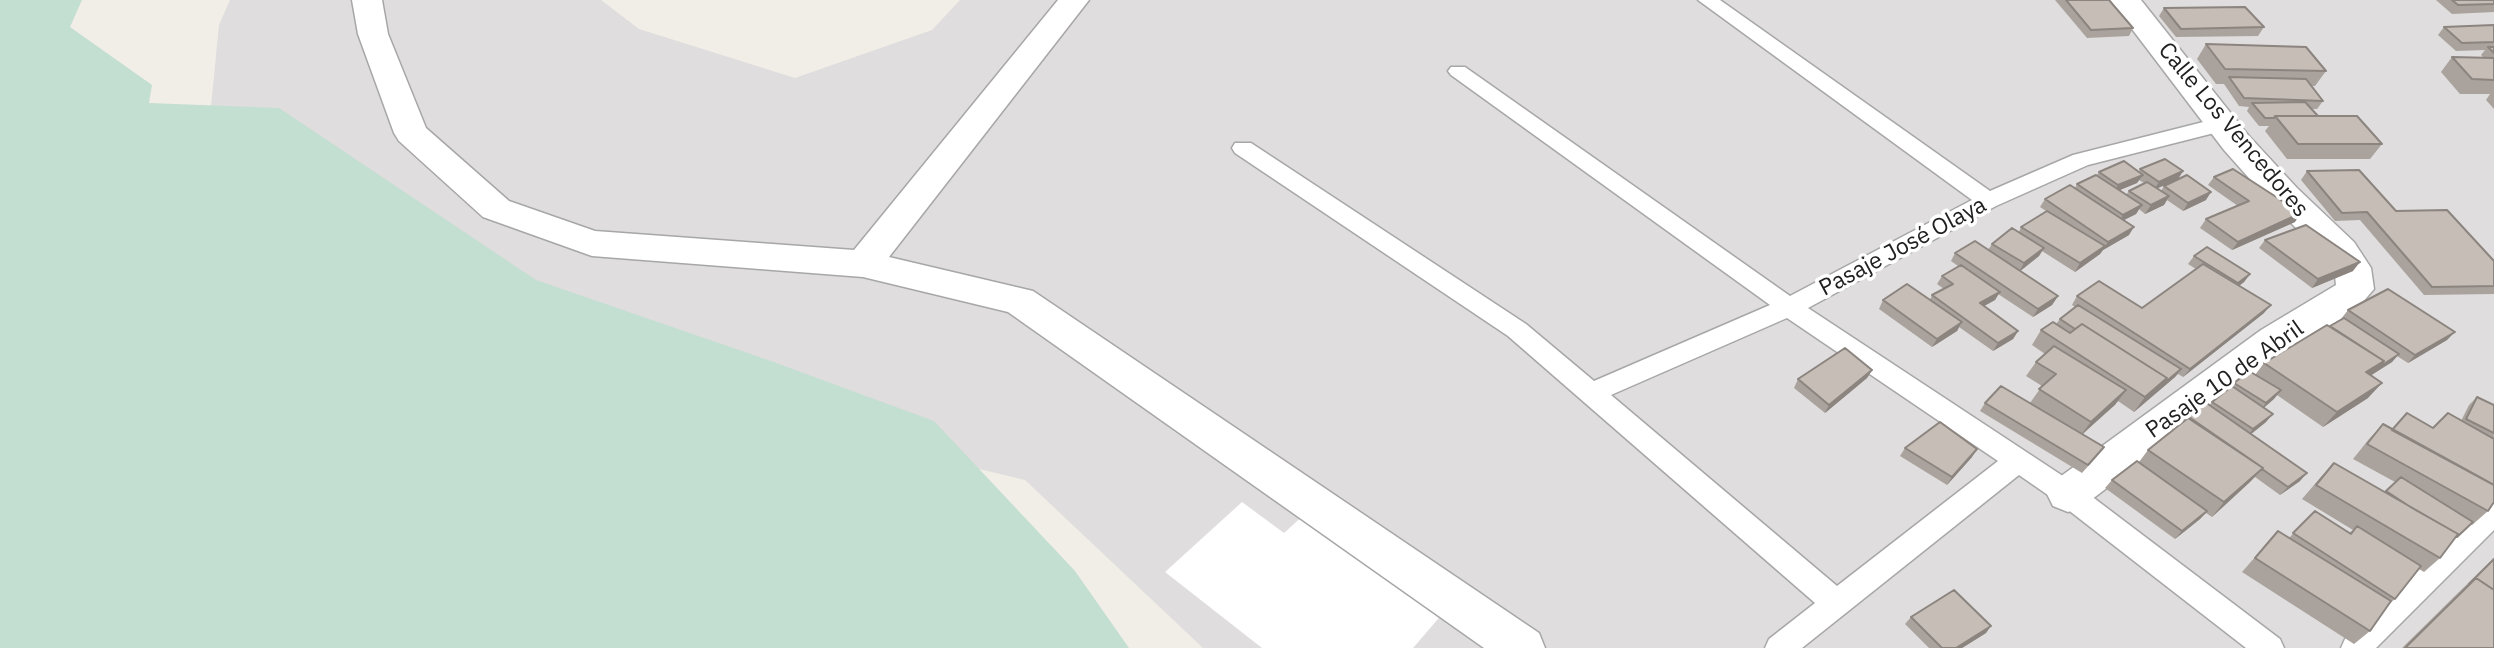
<!DOCTYPE html>
<meta charset="utf-8">
<style>
body{margin:0}
canvas{display:block;background:#f1ede7}
</style>
<canvas width="2494" height="648"></canvas>
<script>
const ctx = document.querySelector('canvas').getContext('2d');
ctx.lineJoin = 'round';
function fill(path, color) { ctx.fillStyle = color; ctx.fill(path, 'evenodd'); }
function trace(path, color, width, dash) { ctx.strokeStyle = color; ctx.lineWidth = width; ctx.lineCap = dash ? 'butt' : 'round'; ctx.setLineDash(dash || []); ctx.stroke(path); }
function label(font, color, halo, rows, align = 'center') {
  ctx.font = font + ' "IBM Plex Sans",sans-serif'; ctx.lineWidth = 7; ctx.setLineDash([]); ctx.textBaseline = 'middle'; ctx.strokeStyle = halo; ctx.fillStyle = color; for (const [text, x, y, turn = 0] of rows) {
    ctx.save(); ctx.translate(x, y); ctx.rotate((+turn || 0) * Math.PI / 180); ctx.textAlign = isNaN(turn) ? turn : align; if (halo) ctx.strokeText(text, 0, 0); ctx.fillText(text, 0, 0); ctx.restore();
  }
}
fill(new Path2D(`
 M230 0H601L639 29 795 78 932 30 960 0H2494V648H1203L1025 480 867 442 206 158 219 25Z`), '#dfdddd');
fill(new Path2D(`
 M0 0H82L70 27 152 85 149 103 279 108 536 280 768 360 934 421 1075 571 1129 648H0Z`), '#c3dfd1');
fill(new Path2D(`
 M1242 502 1284 533 1307 512 1444 612 1413 648H1262L1165 572Z`), '#fff');
const service = new Path2D(`
 M1698 0H1720L1990 191 2073 155 2223 117 2230 119 2234 124 2230 129 2088 165 1996 206 1808 308 2078 486 2280 639 2284 648H2246L2058 502 2019 475 1802 648H1765L1769 639 1815 603 1508 336 1235 153 1232 148 1235 143H1251L1526 324 1594 381 1770 305 1451 75 1448 71 1451 67H1465L1790 296 1972 200ZM1787 318 1998 461 1837 586 1611 395Z
 M2494 501V530L2376 648H2341L2345 639 2484 504Z`);
const minor = new Path2D(`
 M352 0H382L388 34 426 128 509 201 595 231 854 250 1058 0H1089L889 257 1033 291 1539 633 1545 648H1484L1008 312 863 277 592 256 483 217 399 141 394 133 358 34Z
 M2110 0H2141L2248 135 2297 188 2354 242 2371 268 2374 289 2355 311 2289 350 2083 506 2068 512 2053 506 2047 494 2053 482 2261 330 2336 285 2334 268 2328 260 2272 204 2224 150Z`);
trace(service, '#a7a7a7', 3);
trace(minor, '#a7a7a7', 3);
fill(service, '#fff');
fill(minor, '#fff');
fill(new Path2D(`
 M2055 0H2109L2133 28 2129 36 2087 38Z
 M2436 0H2494V12L2452 14Z
 M2164 8 2264 27 2258 36 2176 37 2159 16Z
 M2494 25V109L2486 100 2490 94H2460L2441 72 2452 57 2484 58 2481 55 2485 50 2456 51 2438 35 2444 27Z
 M2206 44 2326 71 2315 86H2312L2323 101 2317 109H2311L2318 116 2382 144 2370 159H2287L2265 131 2269 126H2259L2247 111 2249 107 2239 106 2224 84H2216L2197 59Z
 M2140 169 2183 171 2178 179 2157 188 2161 191 2164 186 2206 200 2183 211 2167 200 2164 205 2145 214 2139 209 2136 214 2124 220 2129 235 2103 250 2100 254 2075 272 2042 251 2039 256 2020 271 2058 296 2052 305 2033 317 1998 294 1995 300 1984 306 2018 331 2013 339 1993 351 1959 327 1957 331 1932 347 1879 309 1883 300H1930L1932 295 1944 289 1937 284 1942 276 1958 266 1951 261 1955 253 1988 250 1992 244 2019 232 2021 227 2046 211 2040 207 2045 199 2075 188 2077 184 2097 175 2099 172H2139ZM2139 180 2144 183 2129 191 2126 195 2119 190 2137 183Z
 M2307 171 2494 261V294L2424 295 2360 220 2335 221 2301 180Z
 M2214 177 2295 222 2232 250 2200 228 2206 219 2238 206 2208 185Z
 M2265 240 2353 271 2312 288 2259 248Z
 M2194 256 2250 274 2244 282 2239 286 2264 313 2183 377 2178 374 2175 377 2134 412 2118 401 2083 434 2098 455 2082 473 1980 411 1985 403H2030L2042 386 2026 376 2036 362 2045 354 2032 345 2041 330 2056 324 2060 319 2075 307 2072 305 2077 296 2142 308 2196 269 2188 264Z
 M2348 310 2447 340 2408 363 2397 356 2392 362 2371 375 2368 398 2323 427 2277 395 2264 407 2266 422 2251 434 2300 481 2280 495 2255 477 2212 517 2206 513 2200 519 2175 539 2105 488 2112 480 2139 462 2148 450 2180 424 2186 415 2209 405 2234 383 2255 375 2264 363 2330 326 2341 319Z
 M1872 370 1867 378 1825 413 1794 388 1798 379Z
 M2477 397 2494 405V502L2488 511 2472 525 2470 524 2452 541 2440 558 2424 572 2419 569 2395 599 2389 604 2370 631 2354 644 2242 572 2278 531 2289 538 2315 511 2349 533 2353 530 2302 499 2320 478 2334 463 2385 493 2395 482 2353 459 2369 439 2383 424 2392 429 2433 428 2461 421 2469 405Z
 M1905 448 1972 457 1947 485 1900 456Z
 M2494 558V648H2402L2459 592Z
 M1911 617 1986 633 1962 648H1929L1905 624Z`), '#aaa39d');
fill(new Path2D(`
 M2183 171 2178 179 2154 190 2159 182Z
 M2143 175 2137 183 2113 193 2118 185Z
 M2211 192 2206 200 2183 211 2188 203Z
 M2169 196 2164 205 2145 214 2151 205Z
 M2142 205 2136 214 2118 223 2123 215Z
 M2301 213 2295 222 2232 250 2238 242Z
 M2134 227 2129 235 2103 250 2100 254 2075 272 2080 263 2105 246 2108 242Z
 M2044 248 2039 256 2019 272 2024 263Z
 M2360 262 2353 271 2312 288 2318 279Z
 M2250 274 2244 282 2232 291 2238 283Z
 M2000 292 1995 300 1975 311 1980 303Z
 M2058 296 2052 305 2033 317 2038 309Z
 M2271 305 2264 313 2183 377 2190 369Z
 M1962 322 1957 331 1932 347 1937 339Z
 M2018 331 2013 339 1993 351 1998 343Z
 M2455 332 2447 340 2408 363 2415 355Z
 M2399 354 2392 362 2370 376 2366 372Z
 M2181 369 2175 377 2134 412 2145 397 2167 378Z
 M1872 370 1867 378 1825 413 1829 405Z
 M2382 383 2368 398 2323 427 2337 412Z
 M2126 390 2115 405 2080 436 2091 422Z
 M2281 390 2274 399 2259 412 2266 403Z
 M2273 414 2266 422 2246 438 2253 429Z
 M1977 449 1972 457 1947 485 1952 477Z
 M2263 468 2250 482 2212 517 2224 502Z
 M2307 473 2300 481 2280 495 2288 487Z
 M2207 511 2200 519 2175 539 2182 531Z
 M1991 626 1986 633 1962 648H1956Z`), '#8b847f');
const building = new Path2D(`
 M2066 0H2109L2133 28 2091 30Z
 M2452 0H2494V4L2458 5Z
 M2245 7 2264 27 2181 29 2164 8Z
 M2494 25V42L2462 43 2444 27Z
 M2206 44 2306 47 2326 71 2225 69Z
 M2488 47H2494V53Z
 M2452 57 2494 58V80L2472 79Z
 M2229 77 2306 79 2323 101 2244 98Z
 M2305 102 2318 116H2275L2274 118H2265L2252 103Z
 M2275 116H2357L2382 144H2298Z
 M2165 159 2183 171 2159 182 2140 169Z
 M2124 161 2143 175 2118 185 2099 172Z
 M2233 169 2301 213 2238 242 2206 219 2249 201 2214 177Z
 M2359 170 2396 211 2447 210 2494 261V286L2432 287 2367 212 2342 213 2307 171Z
 M2096 175 2142 205 2123 215 2077 184Z
 M2187 175 2211 192 2188 203 2164 186Z
 M2147 182 2169 196 2151 205 2129 191Z
 M2070 185 2134 227 2108 242 2045 199Z
 M2047 211 2105 246 2080 263 2021 227Z
 M2306 225 2360 262 2318 279 2265 240Z
 M2012 228 2044 248 2024 263 1992 244Z
 M1975 241 2058 296 2038 309 1955 253Z
 M2207 247 2250 274 2238 283 2194 256Z
 M2203 264 2271 305 2190 369 2077 296 2099 281 2142 308Z
 M1961 265 2000 292 1980 303 2018 331 1998 343 1932 295 1953 284 1942 276Z
 M1907 284 1962 322 1937 339 1883 300Z
 M2388 289 2455 332 2415 355 2348 310Z
 M2078 305 2181 369 2162 385 2167 378 2082 324 2075 329 2060 319Z
 M2344 318 2399 354 2378 368 2384 361 2330 326Z
 M2053 322 2070 333 2082 324 2167 378 2145 397 2041 330Z
 M2327 325 2384 361 2366 372 2382 383 2337 412 2264 363Z
 M2054 346 2126 390 2091 422 2039 389 2056 374 2036 362Z
 M1845 348 1872 370 1829 405 1798 379Z
 M2249 371 2281 390 2266 403 2234 383Z
 M2001 386 2104 447 2088 465 1985 403Z
 M2232 386 2273 414 2253 429 2212 402Z
 M2477 397 2494 405V433L2466 419Z
 M2205 402 2307 473 2288 487 2262 469 2263 468 2186 415Z
 M2407 413 2433 428 2448 413 2494 439V485L2392 430Z
 M2188 418 2263 468 2224 502 2148 450Z
 M1940 422 1977 449 1952 477 1905 448Z
 M2383 424 2494 485V502L2488 511 2367 444Z
 M2137 461 2207 511 2182 531 2112 480Z
 M2334 463 2458 534 2440 558 2316 485Z
 M2401 477 2473 522 2457 537H2456L2458 534 2412 508 2386 491Z
 M2315 511 2351 534 2357 526 2421 566 2395 599 2293 533Z
 M2278 531 2391 601 2370 631 2255 558Z
 M2494 559V590L2476 578 2469 584Z
 M2476 578 2494 590V648H2405Z
 M1954 590 1991 626 1956 648H1942L1911 617Z`);
fill(building, '#c6bdb6');
trace(building, '#8b847f', 2);
label('23px', '#202020', '#fff', [
 ["Calle Los Vencedores",2233,130,50],
 ["Pasaje José Olaya",1903,247,-28],
 ["Pasaje 10 de Abril",2225,380,-35]
]);
</script>
